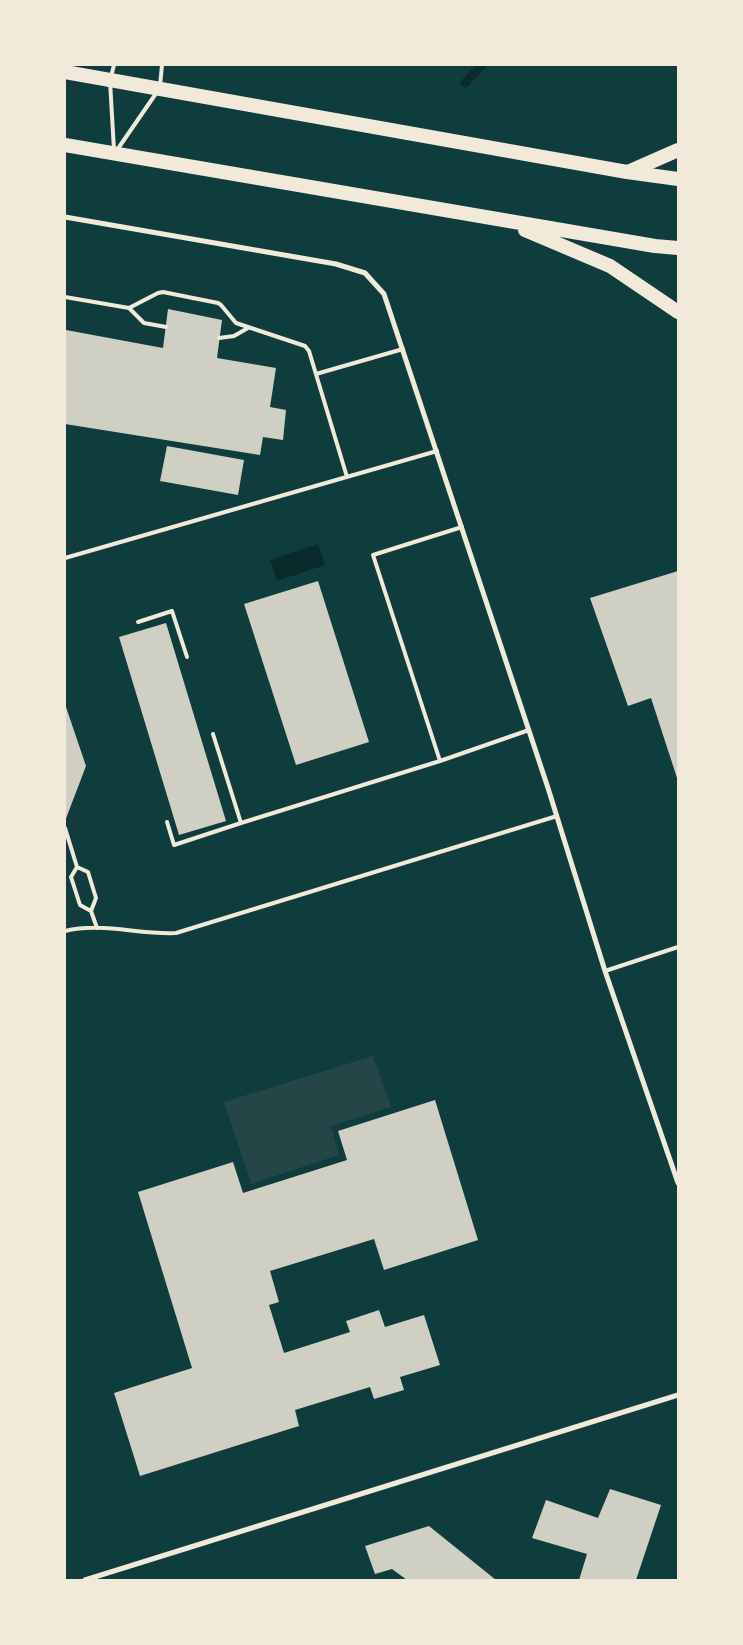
<!DOCTYPE html>
<style>
body{margin:0}
#map{position:relative;width:743px;height:1645px;overflow:hidden;background:#0f3d3e;font-family:"DM Sans",sans-serif}
canvas{display:block}
.frame{position:absolute;inset:0;border:66px solid #f1e9da;pointer-events:none}
</style>
<div id="map">
<canvas width="743" height="1645"></canvas>
<div class="frame"></div>
</div>
<script>
const ctx = document.querySelector('canvas').getContext('2d');
ctx.lineJoin = 'round';
function fill(path, color) { ctx.fillStyle = color; ctx.fill(path, 'evenodd'); }
function trace(path, color, width, dash) { ctx.strokeStyle = color; ctx.lineWidth = width; ctx.lineCap = dash ? 'butt' : 'round'; ctx.setLineDash(dash || []); ctx.stroke(path); }
fill(new Path2D(`
 M373 1056 391 1107 331 1126 339 1155 251 1184 224 1102Z`), '#244646');
fill(new Path2D(`
 M318 544 325 565 277 581 270 560Z`), '#0a2a2b');
trace(new Path2D(`
 M465 83 482 65`), '#0a2a2b', 9);
fill(new Path2D(`
 M168 309 222 320 217 358 276 368 270 407 286 410 283 440 263 437 260 455 65 424 66 330 163 348Z
 M167 446 244 460 238 495 160 481Z
 M678 571V781L651 698 628 706 590 598Z
 M318 581 369 742 296 765 244 604Z
 M166 623 226 821 179 835 119 637Z
 M65 704 86 766 65 821Z
 M435 1100 478 1240 384 1270 374 1239 270 1271 279 1302 269 1305 284 1353 350 1332 346 1321 379 1310 385 1327 424 1315 440 1365 400 1377 404 1390 374 1399 370 1387 295 1410 299 1426 140 1476 114 1393 192 1368 138 1192 233 1162 243 1193 347 1160 338 1131Z
 M610 1489 661 1505 636 1580H579L587 1554 532 1538 546 1500 598 1518Z
 M429 1526 496 1580H407L392 1569 375 1574 365 1546Z`), '#cfcfc3');
trace(new Path2D(`
 M114 65 110 81 114 150
 M160 86 162 65
 M117 150 157 92
 M65 297 129 308 158 293 163 292 218 303 221 305 236 323 305 346 309 351 347 477
 M129 308 144 323 166 327
 M219 338 234 336 248 328
 M316 374 403 349
 M462 527 373 555 440 761 529 730
 M65 558 437 451
 M138 622 172 611 187 657
 M213 734 241 823 440 761
 M167 822 174 845 241 823
 M65 828 77 867
 M91 911 80 905 71 877 77 867 88 872 96 898 91 911 97 928
 M65 931C102 922 139 935 176 933L557 816
 M605 971 678 947`), '#f1e9da', 4);
trace(new Path2D(`
 M65 217 336 264 365 273 384 294 548 788 605 971 678 1183
 M85 1580 678 1395`), '#f1e9da', 5);
trace(new Path2D(`
 M65 72 627 172 678 179
 M65 145 655 246 678 248
 M628 172 678 150
 M525 230 610 266 678 312`), '#f1e9da', 14);
</script>
